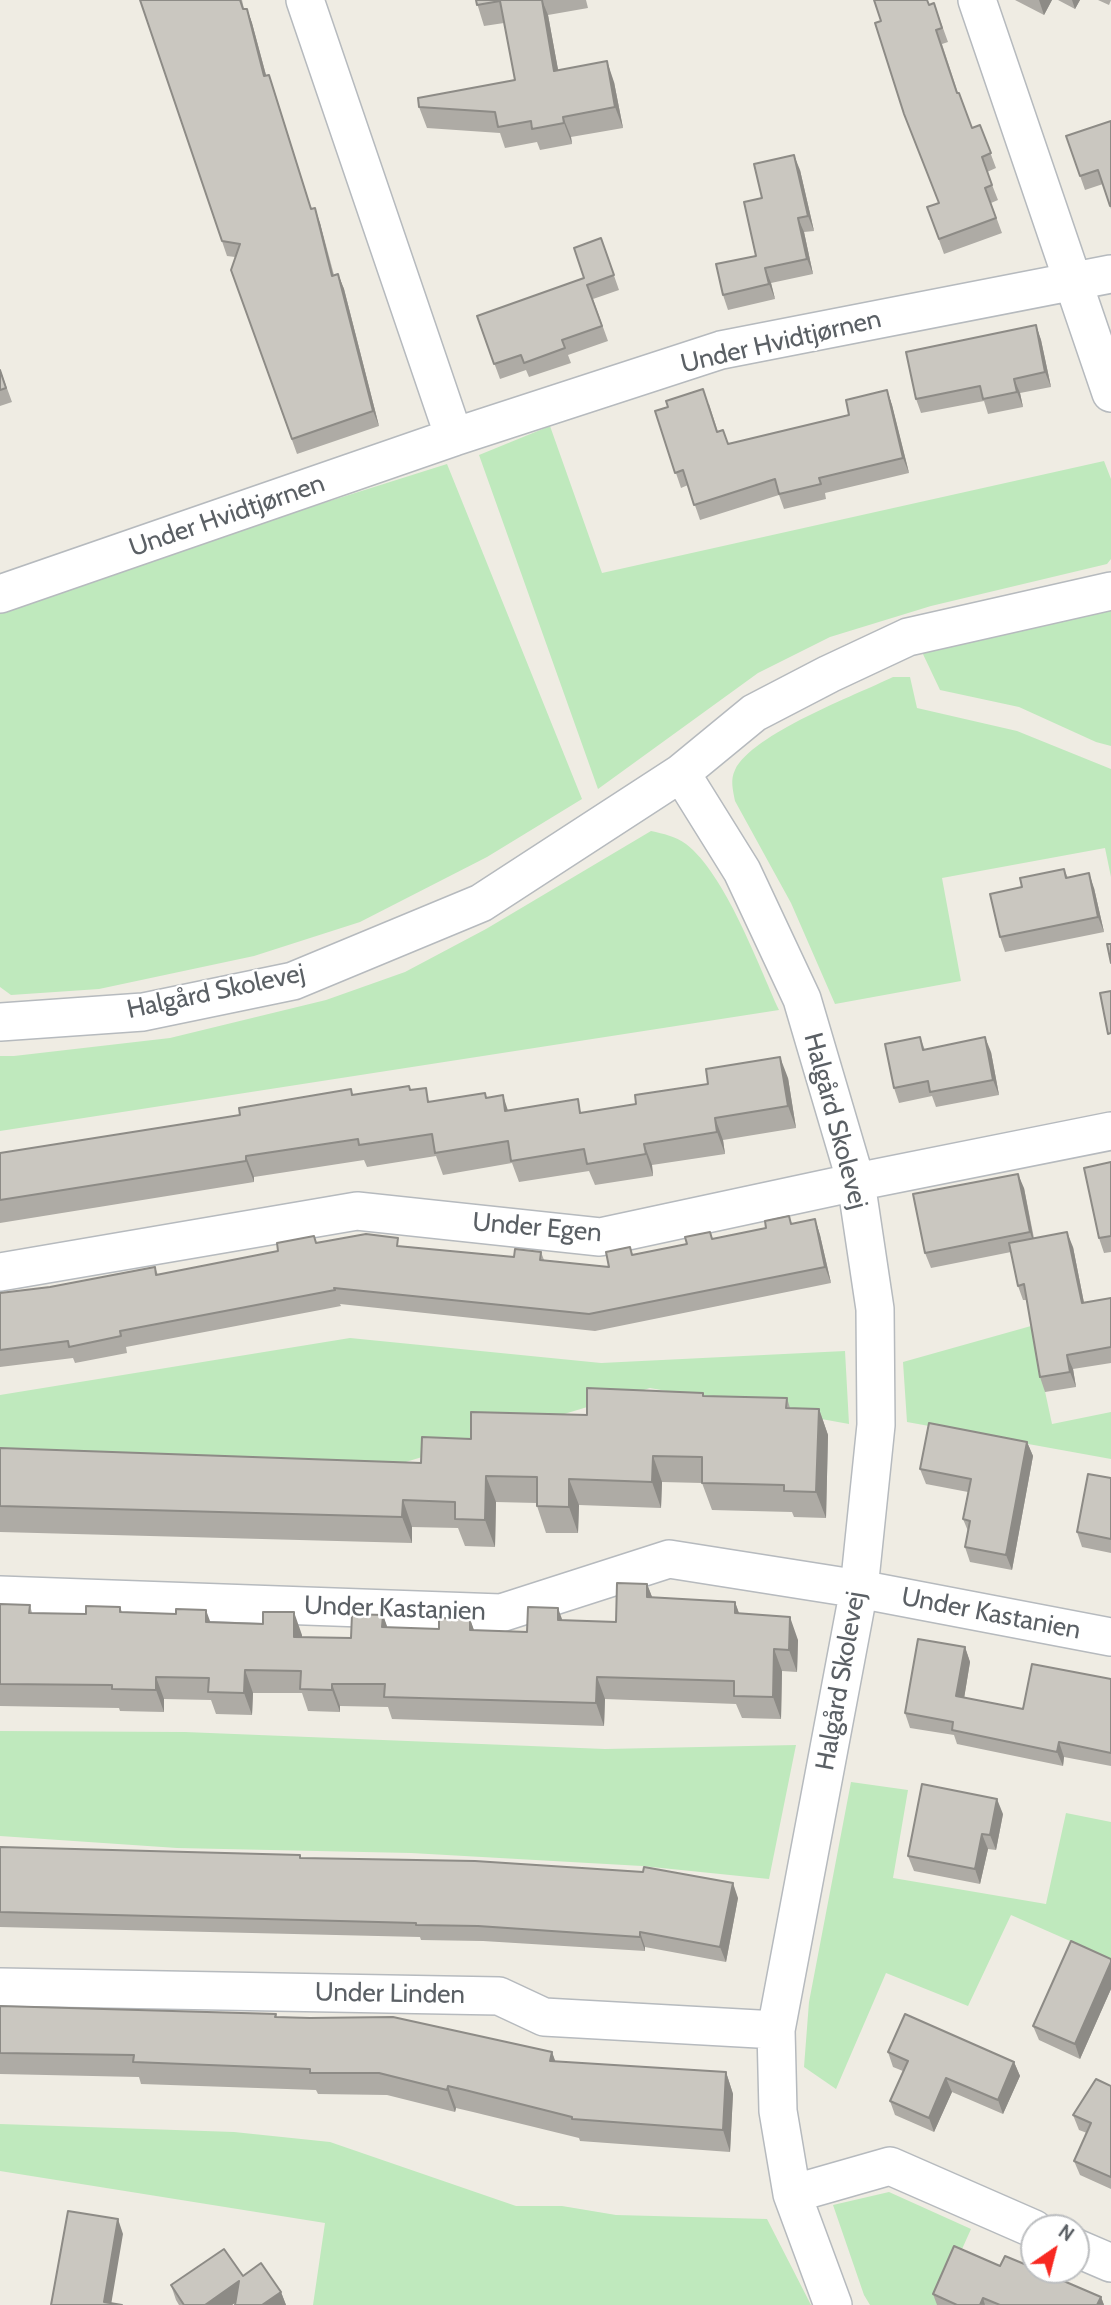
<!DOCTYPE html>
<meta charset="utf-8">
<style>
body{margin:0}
#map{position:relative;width:1111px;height:2305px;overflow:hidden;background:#efece3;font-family:Cabin,sans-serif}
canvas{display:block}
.north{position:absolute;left:1020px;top:2214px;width:70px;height:70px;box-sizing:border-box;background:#fff;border:2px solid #bdbfc1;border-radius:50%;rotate:35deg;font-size:19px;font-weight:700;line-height:28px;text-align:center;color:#5b6065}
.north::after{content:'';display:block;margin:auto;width:24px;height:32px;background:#f82821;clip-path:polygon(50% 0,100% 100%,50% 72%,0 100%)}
</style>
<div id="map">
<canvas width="1111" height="2305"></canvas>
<div class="north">N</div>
</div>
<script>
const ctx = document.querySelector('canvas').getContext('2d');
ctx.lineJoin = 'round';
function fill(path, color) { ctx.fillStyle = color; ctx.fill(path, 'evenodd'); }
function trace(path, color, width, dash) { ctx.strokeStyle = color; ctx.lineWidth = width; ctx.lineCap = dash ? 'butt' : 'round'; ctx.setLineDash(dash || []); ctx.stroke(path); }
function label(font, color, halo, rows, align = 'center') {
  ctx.font = font + ' Cabin,sans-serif'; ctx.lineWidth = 5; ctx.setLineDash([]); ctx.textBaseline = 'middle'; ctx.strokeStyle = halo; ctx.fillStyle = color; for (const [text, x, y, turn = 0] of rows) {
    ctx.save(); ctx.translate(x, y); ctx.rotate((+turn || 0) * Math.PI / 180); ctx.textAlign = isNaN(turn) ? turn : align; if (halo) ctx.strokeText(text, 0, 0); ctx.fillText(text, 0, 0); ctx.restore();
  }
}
fill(new Path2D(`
 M550 426 602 573 1104 461 1111 479V559L1107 564 931 606 830 637 758 673 598 789 479 455Z
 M447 464 582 799 487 857 360 922 254 956 99 989 11 995 0 987V605Z
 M1111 610V746L1096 742 1019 707 940 690 922 652Z
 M893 677H910L917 708 1017 731 1111 769V877L1105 848 942 878 961 981 835 1004 791 903 735 801C733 790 730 780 735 770 752 734 856 695 893 677Z
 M651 831C664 834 675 836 686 844 725 874 758 964 779 1010L0 1131V1056H14L170 1038 326 1000 405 972 486 929Z
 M1031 1326 1052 1424 1111 1412V1459L907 1422 903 1362Z
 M350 1338 601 1363 845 1351 849 1424 650 1388 366 1474 0 1464V1395Z
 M0 1731 185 1732 605 1749 796 1745 769 1879 642 1866 411 1853 177 1848 0 1836Z
 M851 1782 908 1790 893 1878 1046 1904 1066 1813 1111 1822V1959L1011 1915 968 2006 886 1973 836 2089 804 2067 809 2002Z
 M0 2124 234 2132 330 2142 516 2206H562L616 2215 767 2219 811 2305H313L325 2223 0 2171Z
 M889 2192 971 2229 937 2305H870L864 2295 833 2205Z`), '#bfe9bd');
const minor = new Path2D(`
 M305 0 454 437 721 350 1111 274
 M977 0 1111 393
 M0 594 454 437
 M681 773 742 871 802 999 856 1182 875 1309 876 1425 859 1589 776 2030 778 2111 792 2194 833 2305
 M0 1022 143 1012 293 981 481 903 681 773 754 713 829 674 908 637 1111 591
 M0 1272 357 1211 600 1237 856 1182 1111 1131
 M0 1595 501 1613 669 1559 859 1589 1111 1637
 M0 1987 499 1996 544 2017 776 2030
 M792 2194 890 2166 1034 2229
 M1076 2248 1111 2263`);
trace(minor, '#b6babe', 40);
trace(minor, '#fff', 37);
fill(new Path2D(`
 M140 0H242L244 9H247L252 23 266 75H269L274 90 311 209 320 223 334 275 338 274 344 289 379 426 297 454 231 270 235 257 227 256Z
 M476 0H586L588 8 548 15 558 70 614 82 623 128 571 137 572 144 540 150 537 142 505 148 500 133 427 128 419 107 515 80 504 23 484 26Z
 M1015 0H1052L1044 15Z
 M1058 0H1080L1075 9Z
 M1098 0H1111L1109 5Z
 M934 3 948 42 942 44 958 93 972 128 980 125 996 168 987 172 998 200 991 203 1002 233 944 254 927 207 939 203 929 5Z
 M1111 121V209L1103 184 1085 190 1066 136Z
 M800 170 814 231 804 232 813 274 771 283 775 299 728 310 723 295 756 256 762 198Z
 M601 238 619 290 593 299 608 341 568 355 571 363 529 377 526 370 500 379 477 316 584 278Z
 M1036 325 1041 340 1051 387 1020 393 1023 407 988 414 984 401 921 413 916 399Z
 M0 369 12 402 0 406Z
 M887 390 892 405 909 473 825 493 826 499 784 509 779 495 700 520 688 485 681 488 655 411 709 404 718 432 728 444 849 415Z
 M1064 869 1068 878 1094 888 1104 932 1005 952 1000 937 1022 887Z
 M920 1037 925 1050 991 1052 999 1095 936 1107 932 1096 899 1103 894 1088Z
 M788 1078 796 1128 723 1140 725 1154 652 1165 653 1176 595 1185 589 1171 519 1182 512 1163 443 1175 436 1156 367 1167 364 1160 254 1177V1182L0 1223V1153L240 1115 351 1089 353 1095 409 1086 411 1090 431 1102 487 1098 508 1110 583 1113Z
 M1111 1162V1252L1104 1253 1099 1238Z
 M1024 1188 1034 1238 1073 1247 1084 1303 1111 1298V1363L1073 1369 1076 1387 1045 1392 1040 1377 1027 1300H1023L1018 1286 1011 1252 931 1268 925 1253Z
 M815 1219 820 1235 831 1283 595 1331 340 1304 341 1306 126 1347 127 1353 75 1363 73 1358 0 1367V1293L50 1287 155 1267 158 1275 317 1243 400 1246 514 1257 541 1252 544 1260 609 1267 633 1255Z
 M704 1396 787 1398 790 1408 819 1409 828 1435 826 1518 794 1517 792 1512 712 1510 702 1483 662 1482 661 1508 579 1505 578 1533H546L537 1506V1503L496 1502 495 1547 465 1546 458 1528 412 1527V1543L0 1532V1448L421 1463 471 1439 587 1415Z
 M1027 1442 1033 1456 1012 1570 970 1562 965 1547 968 1531 963 1519 968 1492 926 1484 920 1469Z
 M1111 1478V1553L1082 1547 1077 1532Z
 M647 1584 652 1597 735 1602 739 1614 798 1640 797 1672 782 1671 781 1719 742 1718 736 1704 605 1699 604 1726 392 1719 388 1707 340 1706V1712L308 1711 302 1693H253L252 1715 216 1714 211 1700 164 1699V1712L120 1711 119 1708 0 1706V1604L30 1605 32 1613 86 1614 120 1607 122 1612 211 1622 302 1635V1637L351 1638 383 1615 387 1628 439 1629 470 1619 474 1631 527 1632 563 1620 616 1622Z
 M965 1647 970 1662 964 1698 1023 1709 1111 1679V1766L1064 1757 1063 1766 957 1744 954 1735 910 1728 905 1713Z
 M1003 1814 996 1850 988 1849 980 1884 914 1871 908 1856Z
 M0 1847 301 1858 738 1898 726 1962 645 1947V1951L483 1941 421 1940 420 1937 0 1927Z
 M1111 1959V1989L1080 2059 1039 2040 1033 2026Z
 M0 2006 276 2014 277 2017 552 2052 555 2062 726 2072 733 2094 730 2152 580 2141 579 2138 473 2112 456 2108 455 2112 387 2095 318 2094 316 2090 141 2084 139 2077 0 2074Z
 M888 2052 1014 2062 1020 2076 1003 2114 952 2092 934 2132 895 2115 890 2101 903 2071 893 2067Z
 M1111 2086V2189L1080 2175 1074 2161 1087 2133 1079 2130 1073 2115Z
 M1000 2266 1101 2297 1104 2305H937L933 2294Z
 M243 2276 281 2292 286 2305H235L236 2302 232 2305H179L176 2300 171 2285Z`), '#aeaba5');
fill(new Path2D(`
 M542 0 548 15 562 91 554 71Z
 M1039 0H1052L1044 15Z
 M1072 0H1080L1075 9Z
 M247 9 252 23 270 90 264 76Z
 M607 61 614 82 623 128 615 107Z
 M269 75 274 90 316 224 311 209Z
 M563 117 571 137 572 144 564 123Z
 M794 155 800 170 814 231 808 216Z
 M315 208 320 223 337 291 332 276Z
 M798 218 804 232 813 274 807 259Z
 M765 268 771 283 775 299 769 284Z
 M338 274 344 289 379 426 373 411Z
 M1036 325 1041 340 1051 387 1045 372Z
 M1014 379 1020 393 1023 407 1017 392Z
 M887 390 892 405 909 473 903 458Z
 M1089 873 1094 888 1104 932 1098 917Z
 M985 1037 991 1052 999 1095 993 1080Z
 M780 1057 788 1078 796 1128 788 1106Z
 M503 1095 510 1117 505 1111Z
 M715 1118 723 1140 725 1154 717 1132Z
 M644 1144 652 1165 653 1176 646 1154Z
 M246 1156 254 1177V1182L246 1161Z
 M1018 1174 1024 1188 1035 1247 1030 1232Z
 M815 1219 820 1235 831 1283 825 1267Z
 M1067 1232 1073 1247 1087 1318 1082 1303Z
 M1067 1355 1073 1369 1076 1387 1070 1372Z
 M819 1409 828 1435 826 1518 816 1492Z
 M1027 1442 1033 1456 1012 1570 1006 1555Z
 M653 1456 662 1482 661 1508 652 1482Z
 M486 1476 496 1502 495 1547 485 1520Z
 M569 1479 579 1505 578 1533 569 1507Z
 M403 1500 412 1527V1543L402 1517Z
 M647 1584 656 1607 647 1597Z
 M735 1602 743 1624 735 1613Z
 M558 1608 566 1630 558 1620Z
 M206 1610 214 1632 206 1622Z
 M294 1612 302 1635V1659L294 1637Z
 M383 1615 391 1637 382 1627Z
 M790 1617 798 1640 797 1672 789 1650Z
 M470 1619 478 1641 470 1630Z
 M965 1647 970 1662 962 1711 956 1696Z
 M774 1649 782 1671 781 1719 773 1697Z
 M245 1670 253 1693 252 1715 244 1693Z
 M156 1677 164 1699V1712L156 1690Z
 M597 1677 605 1699 604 1726 596 1703Z
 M332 1684 340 1706V1712L332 1690Z
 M1059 1742 1064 1757 1063 1766 1057 1752Z
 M997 1799 1003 1814 996 1850 990 1835Z
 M982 1834 988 1849 980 1884 975 1869Z
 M733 1883 738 1898 726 1962 720 1947Z
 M640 1932 645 1947V1951L640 1937Z
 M1111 1962V1989L1080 2059 1075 2044Z
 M552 2052 560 2074 550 2061Z
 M1014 2062 1020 2076 1003 2114 998 2100Z
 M726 2072 733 2094 730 2152 723 2130Z
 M946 2078 952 2092 934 2132 929 2118Z
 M448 2086 456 2108 455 2112 447 2090Z
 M118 2219 123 2234 111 2305 104 2302Z
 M239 2281 245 2296 232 2305H205Z
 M281 2292 286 2305H262Z
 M1101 2297 1104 2305H1097Z
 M983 2298 985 2305H980Z`), '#8d8b86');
const building = new Path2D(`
 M140 0H240L243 9H247L264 76 269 75 311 209 315 208 332 276 338 274 373 411 292 439 231 270 240 244 222 241Z
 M476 0H542L554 71 607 61 615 107 563 117 564 123 532 129 531 121 498 127 495 112 419 107 418 98 515 80 500 1 477 5Z
 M874 0H927L929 5 934 3 942 28 936 30 957 93H959L972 128 980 125 991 153 982 157 992 185 985 188 996 218 939 239 927 207 939 203 904 114 875 23 881 21Z
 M1111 121V206H1110L1098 170 1080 176 1066 136Z
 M794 155 808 216 798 218 807 259 765 268 769 284 723 295 716 264 756 256 744 202 762 198 754 164Z
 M601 238 614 275 587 285 602 326 562 340 565 348 524 363 521 355 494 364 477 316 584 278 574 248Z
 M1036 325 1045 372 1014 379 1017 392 983 399 980 386 916 399 906 352Z
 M0 370 6 388 0 390Z
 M703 389 717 432 723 430 728 444 849 415 846 400 887 390 903 458 819 478 821 484 779 494 775 479 694 505 683 470 675 473 655 411 668 407 666 401Z
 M1064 869 1066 878 1089 873 1098 917 1000 937 990 894 1022 887 1020 878Z
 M1107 944H1111V963Z
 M1111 991V1033L1108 1034 1100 993Z
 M920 1037 923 1050 985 1037 993 1080 930 1092 928 1081 894 1088 885 1044Z
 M780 1057 788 1106 715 1118 717 1132 644 1144 646 1154 587 1164 584 1149 511 1161 508 1141 435 1153 432 1134 359 1145 358 1139 246 1156V1161L0 1200V1153L240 1115 239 1108 351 1089 352 1095 409 1086 410 1090 426 1088 428 1102 485 1093 486 1098 503 1095 505 1111 578 1099 580 1113 636 1104 635 1095 708 1084 706 1069Z
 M1111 1162V1236L1099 1238 1084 1168Z
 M1018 1174 1030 1232 925 1253 913 1194Z
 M789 1216 791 1224 815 1219 825 1267 589 1314 334 1288 335 1290 120 1331 121 1336 69 1347 68 1341 0 1350V1293L50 1287 155 1267 156 1275 278 1251 277 1243 314 1236 316 1243 366 1234 398 1238 397 1246 514 1257 515 1249 541 1252 540 1260 609 1267 606 1252 630 1247 632 1255 687 1244 685 1237 710 1232 712 1239 766 1228 765 1221Z
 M1067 1232 1082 1303 1111 1298V1347L1067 1355 1070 1372 1040 1377 1024 1284 1018 1286 1009 1243Z
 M587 1388 703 1393V1396L787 1398 786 1408 819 1409 816 1492 784 1491V1485L702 1483V1457L653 1456 652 1482 569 1479V1507L537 1506V1477L486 1476 485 1520 455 1519V1502L403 1500 402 1517 0 1506V1448L421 1463 422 1437 471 1439V1412L587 1415Z
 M929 1423 1027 1442 1006 1555 965 1547 970 1521 963 1519 971 1479 920 1469Z
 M1088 1474 1111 1478V1539L1077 1532Z
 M617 1583 647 1584V1597L735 1602V1613L790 1617 789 1650 774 1649 773 1697 734 1696V1681L597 1677 596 1703 384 1697 385 1684H332V1690L300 1689 301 1671 245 1670 244 1693 208 1692 209 1678 156 1677V1690L112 1689V1685L0 1684V1604L30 1605 29 1613 86 1614V1606L120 1607V1612L176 1614V1609L206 1610V1622L263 1624V1612H294V1637L351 1638 352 1614 383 1615 382 1627 439 1629V1618L470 1619V1630L527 1632 528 1607 558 1608V1620L616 1622Z
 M918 1639 965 1647 956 1696 1023 1709 1032 1664 1111 1679V1753L1059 1742 1057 1752 952 1730 953 1722 905 1713Z
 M922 1784 997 1799 990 1835 982 1834 975 1869 908 1856Z
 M0 1847 300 1855V1858L475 1861 643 1872 644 1867 733 1883 720 1947 640 1932V1937L478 1926 416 1925V1923L0 1912Z
 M1071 1941 1111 1959V1962L1075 2044 1033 2026Z
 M0 2006 276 2014 275 2017 310 2018 393 2017 552 2052 550 2061 726 2072 723 2130 572 2119V2117L465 2090 448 2086 447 2090 379 2073H310V2069L133 2062 134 2055 0 2053Z
 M905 2014 1014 2062 998 2100 946 2078 929 2118 890 2101 908 2061 888 2052Z
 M1096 2079 1111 2086V2177L1074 2161 1091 2123 1073 2115Z
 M68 2211 118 2219 104 2302 122 2305H51Z
 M954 2246 1000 2266 1005 2256 1034 2268V2270H1038L1101 2297 1097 2305H1000L983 2298 980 2305H957L933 2294Z
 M224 2249 243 2276 261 2263 281 2292 262 2305H235L239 2281 205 2305H184L171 2285Z`);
fill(building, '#cac7c0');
trace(building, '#8d8b86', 2);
label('26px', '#5b6065', '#fff', [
 ["Under Hvidtjørnen",781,342,-13],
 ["Under Hvidtjørnen",227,516,-19],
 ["Halgård Skolevej",216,992,-12],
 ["Halgård Skolevej",835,1121,75],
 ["Under Egen",537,1228,5],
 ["Under Kastanien",395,1609,2],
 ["Under Kastanien",991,1614,11],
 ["Halgård Skolevej",841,1681,-80],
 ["Under Linden",390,1994,1]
]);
</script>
